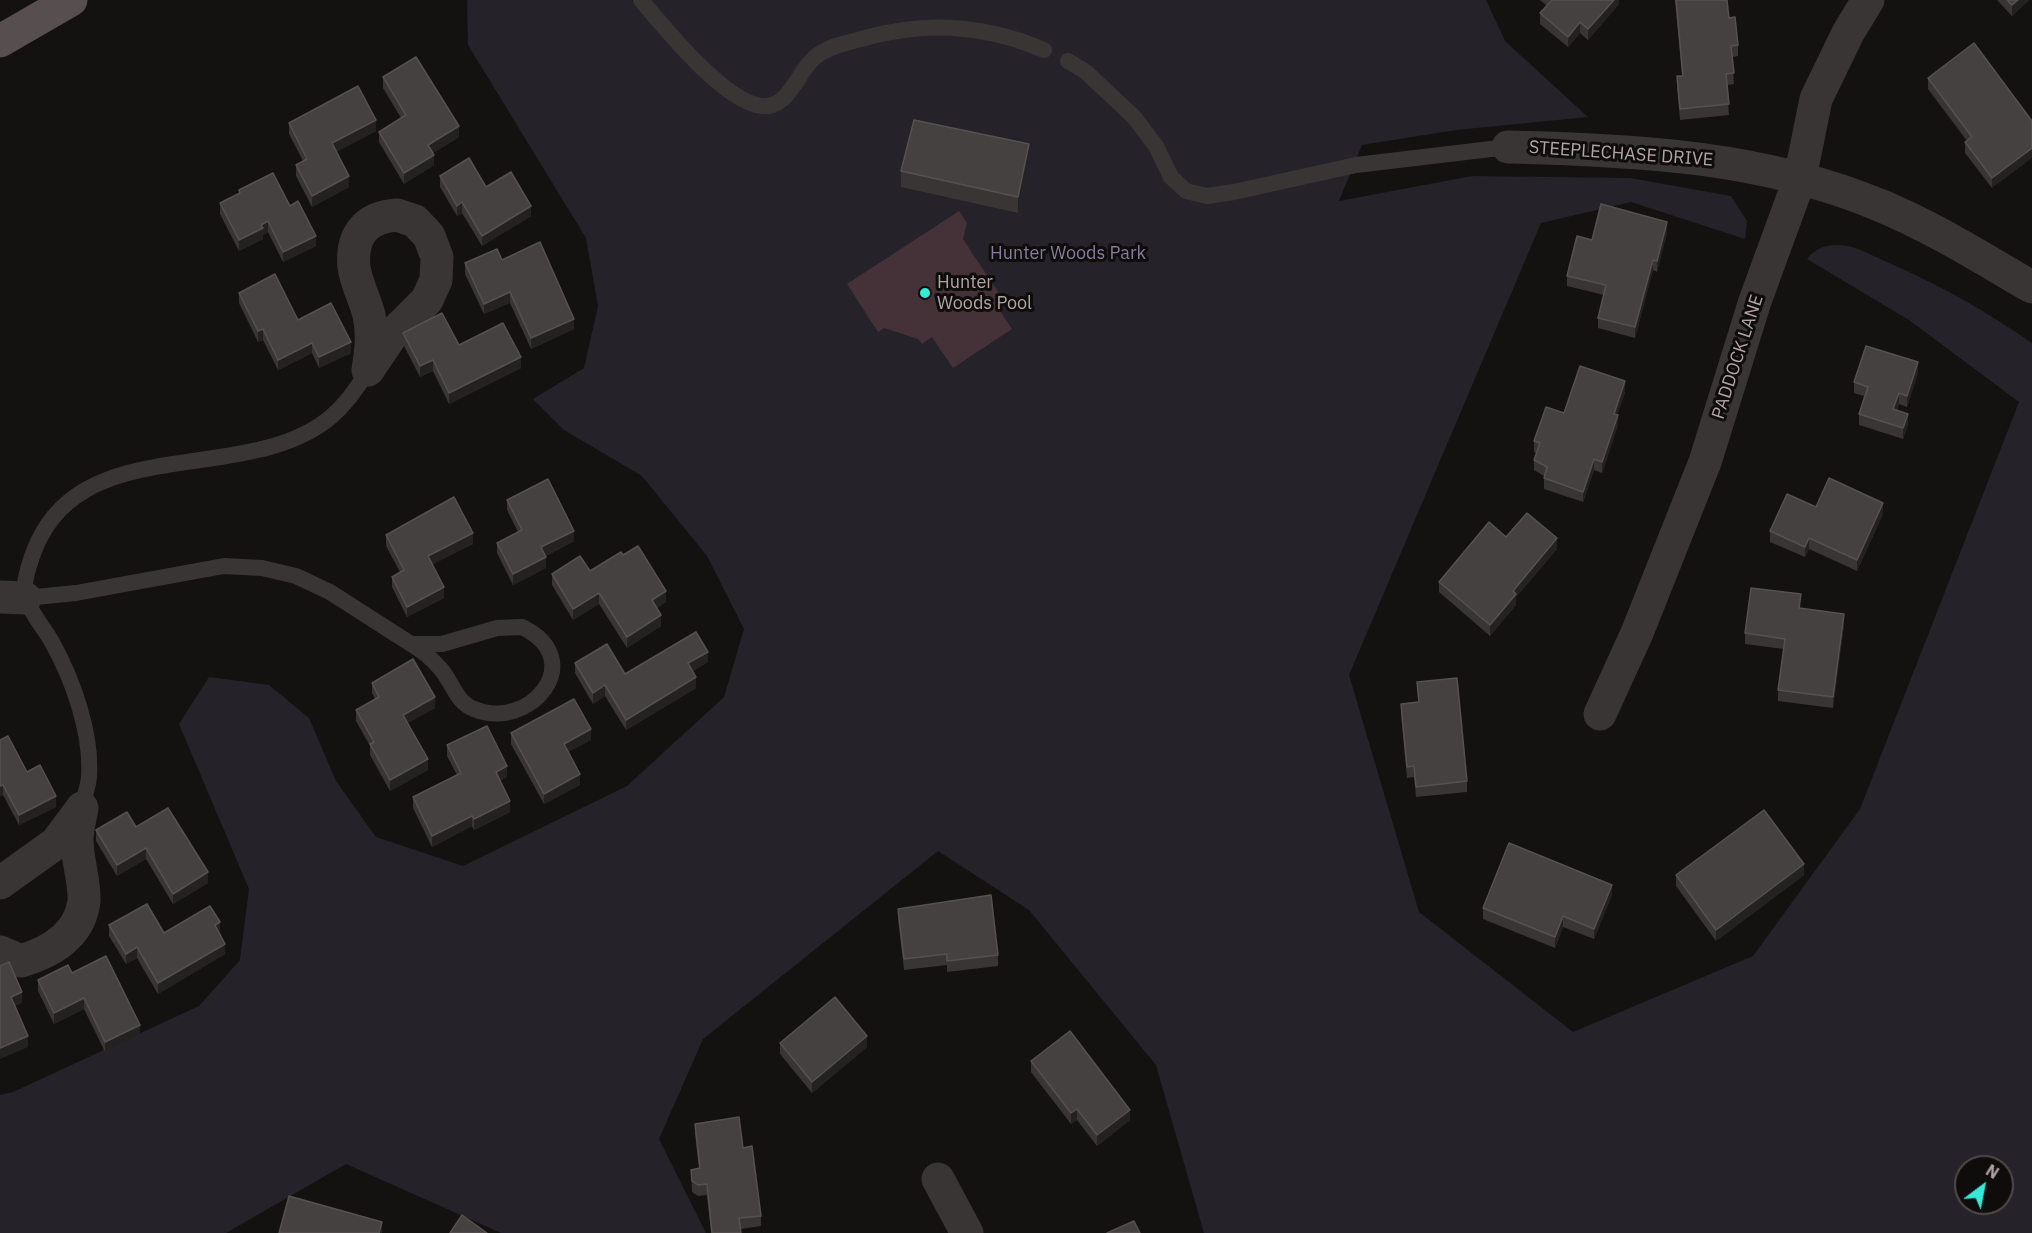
<!DOCTYPE html>
<style>
body{margin:0}
#map{position:relative;width:2032px;height:1233px;overflow:hidden;background:#131211;font-family:"IBM Plex Sans",sans-serif}
canvas{display:block}
.north{position:absolute;left:1954px;top:1155px;width:60px;height:60px;box-sizing:border-box;background:#0e0d0c;border:2px solid #504949;border-radius:50%;rotate:32deg;font-size:16px;font-weight:700;line-height:24px;text-align:center;color:#b3a3a4}
.north::after{content:'';display:block;margin:auto;width:21px;height:27px;background:#33e9d8;clip-path:polygon(50% 0,100% 100%,50% 72%,0 100%)}
</style>
<div id="map">
<canvas width="2032" height="1233"></canvas>
<div class="north">N</div>
</div>
<script>
const ctx = document.querySelector('canvas').getContext('2d');
ctx.lineJoin = 'round';
function fill(path, color) { ctx.fillStyle = color; ctx.fill(path, 'evenodd'); }
function trace(path, color, width, dash) { ctx.strokeStyle = color; ctx.lineWidth = width; ctx.lineCap = dash ? 'butt' : 'round'; ctx.setLineDash(dash || []); ctx.stroke(path); }
function label(font, color, halo, rows, align = 'center') {
  ctx.font = font + ' "IBM Plex Sans",sans-serif'; ctx.lineWidth = 6; ctx.setLineDash([]); ctx.textBaseline = 'middle'; ctx.strokeStyle = halo; ctx.fillStyle = color; for (const [text, x, y, turn = 0] of rows) {
    ctx.save(); ctx.translate(x, y); ctx.rotate((+turn || 0) * Math.PI / 180); ctx.textAlign = isNaN(turn) ? turn : align; if (halo) ctx.strokeText(text, 0, 0); ctx.fillText(text, 0, 0); ctx.restore();
  }
}
fill(new Path2D(`
 M467 0H1486L1505 41 1588 117 1456 130 1362 145 1339 201 1472 176 1630 178 1731 196 1747 221 1745 239 1631 202 1541 223 1349 675 1419 912 1573 1032 1753 956 1860 809 2019 402 1909 320 1807 259C1816 246 1833 243 1848 246 1861 249 1875 257 1887 262 1938 284 1986 311 2032 343V1233H1204L1156 1065 1029 910 938 851 703 1039 659 1139 706 1233H501L346 1164 226 1233H0V1095L13 1092 199 1006 240 960 249 889 179 724 209 677 269 685 309 718 336 781 376 837 463 866 627 786 724 697 744 629 707 556 642 476 564 430 533 399 584 368 598 306 586 238 468 45ZM1966 1167H2002V1203H1966Z`), '#25222a');
fill(new Path2D(`
 M959 211 967 223 963 239 1004 301 997 306 1012 329 953 368 932 337 922 344 918 339 884 328 878 332 847 284Z`), '#443238');
trace(new Path2D(`
 M641 0C663 26 731 111 768 106 790 103 799 71 814 58 827 47 845 43 861 39 924 21 983 24 1044 50
 M1068 61 1086 72 1134 117 1156 146 1171 177 1186 191 1207 196 1234 192 1356 165 1508 147
 M25 598 76 593 224 566 262 568 296 576 330 592 411 644
 M522 627C590 660 530 732 474 709 455 702 452 680 439 667 431 658 421 650 411 644H442L497 628Z
 M82 808C84 798 88 787 89 777 92 733 73 680 52 642 44 628 32 614 26 600 20 585 34 548 42 534 96 434 252 485 332 416 347 403 358 387 368 370`), '#3a3535', 16);
trace(new Path2D(`
 M1508 147C1636 150 1764 156 1884 207 1936 229 1983 259 2032 287
 M397 215 415 221 429 236 437 257 436 280 427 300 391 336 368 370C371 351 373 334 369 315 365 299 356 283 354 267 351 235 366 217 397 215Z
 M0 597 25 598
 M1600 714 1637 633 1705 462 1755 301 1800 178 1816 99 1848 33 1868 0
 M0 883 56 843 82 808
 M0 952 21 961C51 952 80 935 84 901 85 881 77 860 77 840 77 830 80 819 82 808
 M938 1179 967 1233`), '#3a3535', 33);
trace(new Path2D(`
 M0 41 71 0`), '#574f4f', 33);
fill(new Path2D(`
 M1540 0H1619V4L1588 40 1580 33 1568 47 1540 24V13L1547 6Z
 M1675 0H1727L1729 18 1738 45V56L1732 57 1734 84 1727 85 1729 115 1680 120 1677 87V76H1682Z
 M1997 0H2029L2012 16Z
 M383 77 459 137 433 153 434 165 404 184 379 142V132L401 118 383 88Z
 M1928 78 2032 121 1992 188 1965 153V142L1967 141 1928 89Z
 M289 123 376 131 336 152 349 187 312 207 296 176V165L303 161 289 134Z
 M1029 159 1018 213 901 187V171Z
 M440 176 486 187 531 216 482 246 462 213 457 216 440 187Z
 M239 190 290 206 316 246 283 262 268 232 263 235V239L239 251 220 214V203L239 194Z
 M1667 232 1657 272 1653 270 1635 338 1598 328V318L1604 295 1567 286V276L1592 240Z
 M502 260 574 329 531 349 510 303 484 314 465 274V263Z
 M239 293 298 320 351 353 319 368 312 353 278 370 263 340 258 342 239 303Z
 M403 333 459 345 521 368 449 404 433 371 420 377 403 344Z
 M1918 373 1907 407 1899 404 1897 410 1908 424 1903 439 1859 425V414L1864 396 1854 393V382Z
 M1625 392 1617 415 1618 425 1602 473 1594 470 1583 502 1544 489V476L1534 470V460L1536 453 1534 452V441L1564 413Z
 M507 500 574 541 546 556V568L513 585 497 553V543L518 532 507 510Z
 M1816 507 1883 514 1857 571 1809 549 1805 557 1770 542V531Z
 M386 535 473 544 432 564 444 598 407 617 392 587V577L400 572 386 546Z
 M1506 537 1557 549 1516 597V605L1490 636 1439 592V582Z
 M623 555 666 602 657 608 661 626 627 648 599 604 573 620 552 585V574L590 571Z
 M1801 605 1800 608 1844 625 1833 708 1778 701V690L1784 649 1745 644V633Z
 M708 662 693 671 696 688 626 730 605 696 593 704 575 673V663L625 674Z
 M1417 682 1467 781V792L1416 797 1414 777 1407 778 1401 714V704L1418 702Z
 M372 683 435 708 407 723 428 770 390 791 370 755V746L356 721V710L375 699 372 693Z
 M511 733 591 740 568 752 580 785 544 804 511 744Z
 M0 740 56 807 19 825 3 795Z
 M447 745 507 777 500 781 510 812 474 830 472 826 432 847 413 808V797L457 775 447 756Z
 M136 827 208 883 173 904 146 859 117 876 96 841V830Z
 M1676 875H1804L1716 941 1676 886Z
 M1612 895 1594 939 1563 927 1555 948 1483 919V908Z
 M898 909 998 955V966L947 972V965L904 970 898 919Z
 M109 925 164 933H220L225 954 158 994 137 958 126 964 109 936Z
 M72 973 140 1035 105 1052 84 1009 54 1024 38 991V980Z
 M780 1043 867 1047 812 1093 780 1054Z
 M1031 1061 1130 1120 1097 1146 1077 1120 1071 1124 1031 1072Z
 M695 1124 743 1148 761 1216V1226L741 1229V1233H711L707 1195 698 1196 692 1192 691 1170 699 1169 695 1134Z`), '#383534');
fill(new Path2D(`
 M1614 0H1619V4L1588 40V29Z
 M2018 0H2029L2012 16V5Z
 M1580 22V33L1568 47V37Z
 M376 120V131L332 154V143Z
 M459 126V137L428 156V145Z
 M1029 144V159L1018 213V197Z
 M2032 148V158L1992 188V178Z
 M434 155V165L404 184V173Z
 M349 176V187L312 207V196Z
 M462 202V213L457 216V206Z
 M531 206V216L482 246V236Z
 M268 221V232L263 235V239L239 251V240Z
 M1667 222V232L1657 272V261Z
 M316 236V246L283 262V252Z
 M1653 260V270L1635 338V327Z
 M510 292V303L484 314V304Z
 M574 319V329L531 349V338Z
 M263 329V340L258 342V331Z
 M351 342V353L319 368V357Z
 M312 343V353L278 370V360Z
 M521 357V368L449 404V393Z
 M433 360V371L420 377V366Z
 M1918 362V373L1907 407V396Z
 M1625 381V392L1614 424V414Z
 M1899 393V404L1893 420V409Z
 M1908 414V424L1903 439V428Z
 M1618 415V425L1602 473V462Z
 M1594 459V470L1583 502V492Z
 M1883 503V514L1857 571V560Z
 M574 531V541L541 558V547Z
 M473 533V544L428 567V556Z
 M1557 538V549L1516 597V605L1490 636V625L1513 591Z
 M1809 538V549L1805 557V547Z
 M546 557V568L513 585V574Z
 M444 587V598L407 617V607Z
 M666 591V602L652 611V600Z
 M599 593V604L573 620V609Z
 M1844 614V625L1833 708V697Z
 M661 615V626L627 648V637Z
 M708 652V662L688 674V663Z
 M696 677V688L626 730V720Z
 M605 685V696L593 704V693Z
 M435 697V708L403 726V715Z
 M591 729V740L564 754V744Z
 M428 759V770L390 791V780Z
 M507 766V777L496 783V772Z
 M580 774V785L544 804V794Z
 M3 785V795L0 797V786Z
 M56 796V807L19 825V815Z
 M510 801V812L474 830V819Z
 M472 816V826L432 847V836Z
 M146 848V859L117 876V865Z
 M1804 864V875L1716 941V930Z
 M208 872V883L173 904V894Z
 M1612 885V895L1594 939V929Z
 M1563 916V927L1555 948V937Z
 M220 922V933L215 936V925Z
 M225 944V954L158 994V983Z
 M137 947V958L126 964V954Z
 M22 992V1003L11 1008V997Z
 M84 998V1009L54 1024V1013Z
 M140 1025V1035L105 1052V1042Z
 M28 1036V1047L0 1059V1048Z
 M867 1036V1047L812 1093V1082Z
 M1077 1109V1120L1071 1124V1113Z
 M1130 1110V1120L1097 1146V1135Z
 M382 1222V1233H379Z`), '#242221');
const building = new Path2D(`
 M1552 0H1614L1588 29 1580 22 1568 37 1540 13Z
 M1676 0H1727L1729 18 1735 17 1738 45 1731 46 1734 73 1726 74 1729 104 1680 109 1677 76H1683Z
 M2007 0H2018L2012 5Z
 M1974 43 2032 121V148L1992 178 1965 142 1972 137 1928 78Z
 M416 57 459 126 428 145 434 155 404 173 379 132 406 115 383 77Z
 M358 86 376 120 332 143 349 176 312 196 296 165 307 159 289 123Z
 M914 120 1029 144 1018 197 901 171Z
 M469 158 486 187 511 172 531 206 482 236 462 202 457 206 440 176Z
 M273 173 290 206 298 201 316 236 283 252 268 221 261 225 263 228 239 240 220 203 240 193 239 190Z
 M1601 204 1667 222 1657 261 1653 260 1635 327 1598 318 1606 285 1567 276 1577 236 1592 240Z
 M540 242 574 319 531 338 510 292 484 304 465 263 497 249 502 260Z
 M275 274 298 320 331 303 351 342 319 357 312 343 278 360 263 329 258 331 239 293Z
 M442 313 459 345 503 323 521 357 449 393 433 360 420 366 403 333Z
 M1866 346 1918 362 1907 396 1899 393 1893 409 1908 414 1903 428 1859 414 1868 387 1854 382Z
 M1580 366 1625 381 1614 414 1618 415 1602 462 1594 459 1583 492 1544 478 1547 467 1534 460 1540 443 1534 441 1546 407 1564 413Z
 M1829 478 1883 503 1857 560 1809 538 1805 547 1770 531 1787 494 1816 507Z
 M548 479 574 531 541 547 546 557 513 574 497 543 522 530 507 500Z
 M454 497 473 533 428 556 444 587 407 607 392 577 404 570 386 535Z
 M1527 513 1557 538 1513 591 1516 594 1490 625 1439 582 1489 522 1506 537Z
 M638 546 666 591 652 600 661 615 627 637 599 593 573 609 552 574 580 556 590 571 621 552 623 555Z
 M1751 588 1801 594 1799 608 1844 614 1833 697 1778 690 1785 639 1745 633Z
 M696 632 708 652 688 663 696 677 626 720 605 685 593 693 575 663 607 644 625 674Z
 M413 659 435 697 403 715 428 759 390 780 370 744 374 742 356 710 379 697 372 683Z
 M1457 678 1467 781 1416 787 1414 766 1407 767 1401 704 1419 702 1417 682Z
 M574 699 591 729 564 744 580 774 544 794 511 733Z
 M487 726 507 766 496 772 510 801 474 819 472 816 432 836 413 797 461 773 447 745Z
 M8 736 27 772 40 765 56 796 19 815 3 785 0 786V740Z
 M168 808 208 872 173 894 146 848 117 865 96 830 127 812 136 827Z
 M1764 810 1804 864 1716 930 1676 875Z
 M1509 843 1612 885 1594 929 1563 916 1555 937 1483 908Z
 M991 895 998 955 947 961V954L904 959 898 909Z
 M147 904 164 933 210 906 220 922 215 925 225 944 158 983 137 947 126 954 109 925Z
 M106 956 140 1025 105 1042 84 998 54 1013 38 980 68 965 72 973Z
 M9 962 22 992 11 997 28 1036 0 1048V966Z
 M835 997 867 1036 812 1082 780 1043Z
 M1070 1031 1130 1110 1097 1135 1077 1109 1071 1113 1031 1061Z
 M739 1117 743 1148 752 1146 761 1216 739 1218 741 1233H712L707 1184 698 1185 692 1181 691 1170 700 1168 695 1124Z
 M289 1196 382 1222 379 1233H279Z
 M462 1215 487 1233H450Z
 M1134 1221 1140 1233H1107Z`);
fill(building, '#454140');
trace(building, '#575050', 1.5);
for (const [x, y, r, color] of [
 [925,293,6,"#33e9d8"]
]) { const dot = new Path2D(); dot.arc(x, y, r, 0, 2 * Math.PI); ctx.fillStyle = color; ctx.fill(dot); trace(dot, '#0e0d0c', 2); }
label('18px', '#b3a3a4', '#0e0d0c', [
 ["STEEPLECHASE DRIVE",1621,154,4],
 ["PADDOCK LANE",1738,357,-72]
]);
label('18px', '#857b9d', '#0e0d0c', [
 ["Hunter Woods Park",1068,254]
]);
label('18px', '#b3a3a4', '#0e0d0c', [
 ["Hunter",937,283],
 ["Woods Pool",937,304]
], 'left');
</script>
